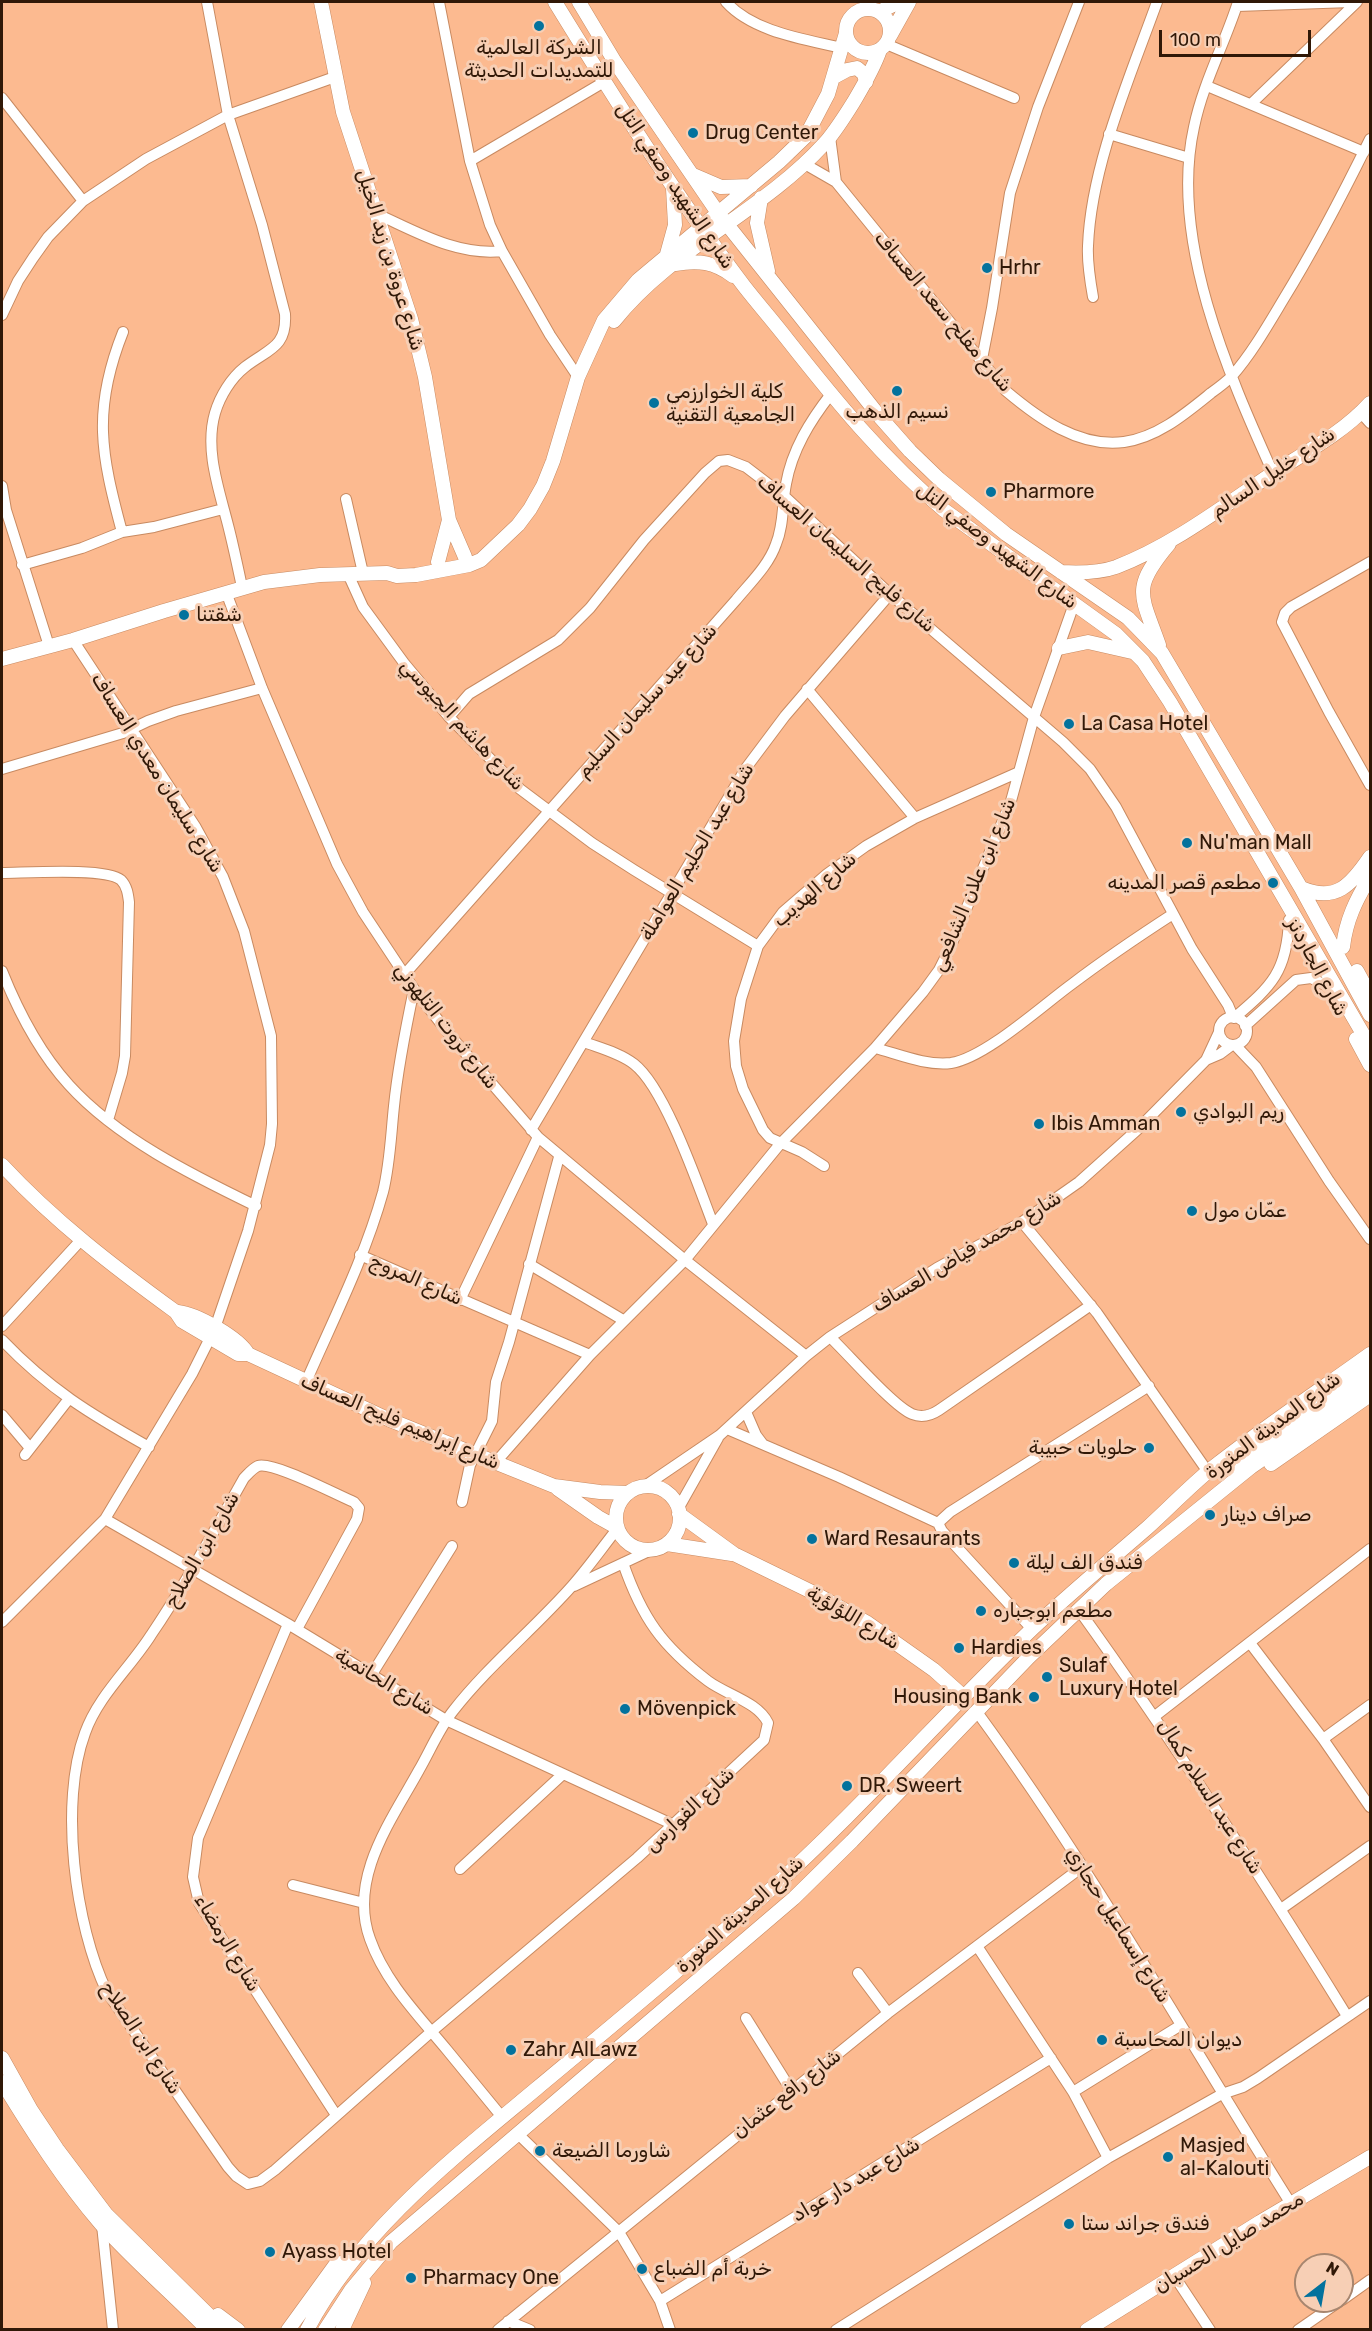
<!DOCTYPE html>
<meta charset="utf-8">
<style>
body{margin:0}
#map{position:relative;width:1372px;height:2331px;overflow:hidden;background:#fcba90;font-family:Rubik,sans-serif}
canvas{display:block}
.frame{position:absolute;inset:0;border:3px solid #301807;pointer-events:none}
.north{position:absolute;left:1294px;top:2253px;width:60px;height:60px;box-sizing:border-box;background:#f7cfb5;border:2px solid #a7866f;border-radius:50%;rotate:31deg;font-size:16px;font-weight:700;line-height:24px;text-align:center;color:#301807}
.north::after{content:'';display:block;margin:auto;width:21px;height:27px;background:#03729d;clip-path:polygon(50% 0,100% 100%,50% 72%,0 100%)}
.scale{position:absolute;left:1159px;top:30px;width:152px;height:27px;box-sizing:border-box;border:3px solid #301807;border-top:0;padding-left:8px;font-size:18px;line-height:21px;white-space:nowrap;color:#301807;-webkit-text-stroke:4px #f7cfb5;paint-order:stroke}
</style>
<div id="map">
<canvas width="1372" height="2331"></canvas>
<div class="frame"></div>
<div class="north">N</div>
<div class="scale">100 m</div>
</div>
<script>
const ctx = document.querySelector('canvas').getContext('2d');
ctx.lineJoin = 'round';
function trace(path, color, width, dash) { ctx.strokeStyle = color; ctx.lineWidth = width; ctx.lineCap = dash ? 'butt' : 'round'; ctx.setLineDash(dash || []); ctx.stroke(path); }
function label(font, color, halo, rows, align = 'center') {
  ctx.font = font + ' Rubik,Cairo,sans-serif'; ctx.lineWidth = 6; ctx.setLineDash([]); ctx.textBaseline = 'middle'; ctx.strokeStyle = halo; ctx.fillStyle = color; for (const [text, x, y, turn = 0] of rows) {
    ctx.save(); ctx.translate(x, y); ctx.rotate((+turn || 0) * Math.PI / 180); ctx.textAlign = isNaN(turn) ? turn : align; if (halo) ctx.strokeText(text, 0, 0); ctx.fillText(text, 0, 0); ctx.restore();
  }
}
const street = new Path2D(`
 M207 2 228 115 262 225 285 314C287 348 268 349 245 367 231 378 220 396 215 413 204 451 220 492 229 529 234 549 238 568 242 587
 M439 2 470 161 490 225 502 251 550 335 578 377
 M726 2C753 32 804 39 842 48
 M1238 2C1225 43 1203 83 1194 127 1169 239 1228 373 1273 473
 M1237 6 1351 2
 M886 44 1014 98
 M1207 86 1364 152
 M2 98 83 201
 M1251 104 1357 2
 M1109 134 1189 158
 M830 137 836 182
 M470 161 604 82
 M803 163 836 182 1006 391C1038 418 1079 448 1124 442 1158 437 1185 414 1211 393 1218 388 1226 382 1232 376 1252 353 1268 325 1283 300 1315 248 1343 194 1370 139
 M377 214C417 232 457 256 502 251
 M1093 297C1090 280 1087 263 1088 246 1091 166 1130 77 1157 2
 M2 315 18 281 33 258 48 237 83 201 146 159 228 115 335 77
 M982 359 992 308 1010 193 1038 107 1079 2
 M1361 413 1370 423
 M2 486 6 510 49 646
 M346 499 363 573
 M122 532C101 454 92 410 123 332
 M1370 562 1291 607 1285 613 1282 622 1329 712 1370 785
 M22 565 82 548 122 532 154 527 223 509
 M348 574 363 607 404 663 449 717 520 789 592 843 634 870 758 946
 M226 592 262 688 337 864 363 912 414 989 449 1034 538 1137 685 1260 806 1356
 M807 689 915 818
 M449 717 469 694 558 640 590 608 644 540 705 473 719 461 728 460 746 467 784 496 890 594 1063 742 1090 769 1116 807 1192 949 1228 1005 1233 1017
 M2 769 123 733 148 721 176 711 262 688
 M2 873C24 873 106 867 121 880 127 886 128 894 129 902L125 1056 122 1073 108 1120
 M2 971C18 1011 39 1052 69 1085 117 1138 192 1175 256 1206
 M404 975 736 600C750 583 769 565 776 544 784 525 782 504 786 484 792 450 810 421 831 394
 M1219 1031a14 14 0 1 1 28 0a14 14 0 1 1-28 0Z
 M1234 1018C1272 986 1287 971 1289 920
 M1245 1026 1296 980 1311 978 1327 986
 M584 1042C600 1048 620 1053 634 1064 665 1088 698 1185 713 1224
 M1235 1045 1256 1067 1329 1181 1370 1239
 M875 1048C898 1054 926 1066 951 1063 985 1058 1043 1005 1072 984 1105 959 1139 936 1173 914
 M1206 1060 1220 1054 1232 1045
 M531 1130 746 768 785 716 890 594
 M824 1166 802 1152 770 1138 763 1130 743 1089 736 1066 734 1041 741 999 758 946 783 912 827 874 866 846 915 818 1019 772
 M1022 1222 1097 1313 1208 1472
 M360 1255 590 1355
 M529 1264 623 1320
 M460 1300 538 1137
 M2 1326 81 1240
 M830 1337C848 1354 893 1406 912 1414 922 1418 930 1416 939 1410L1091 1305
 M2 1340C49 1389 90 1414 149 1447
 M306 1382C333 1320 365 1257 383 1192 390 1164 391 1134 394 1106 398 1066 406 1027 414 989
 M746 1412 756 1435 762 1443
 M2 1415 30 1448
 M727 1429 839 1477 938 1523
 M25 1455 68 1400
 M495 1463 590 1355 685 1260 780 1144 875 1048 923 992 939 970 950 948 1011 801 1034 717 1074 604
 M645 1486 720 1435 806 1356 830 1337 937 1268 1022 1222 1079 1182 1137 1130 1206 1060 1219 1032
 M462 1502 470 1465 492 1421 496 1382 509 1342 559 1157
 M678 1509 718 1438
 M105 1519 288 1624 446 1720 674 1825
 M574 1586 651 1550
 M1079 1610C1174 1742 1262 1878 1347 2016
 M2 1622 105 1519 192 1374 215 1328 248 1231 270 1145 272 1124 271 1036 244 931 223 877 195 826 73 640
 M288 1624 198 1838 193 1877 199 1903 336 2115
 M297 1629 357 1519 359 1508 354 1502C337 1495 273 1461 258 1466 253 1468 248 1474 244 1478 214 1531 185 1585 151 1635 130 1668 98 1696 85 1733 59 1803 75 1926 107 1992L228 2167 236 2176 248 2184 260 2181 275 2170 431 2032 637 1858 764 1740 768 1723C758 1702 727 1695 708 1681 662 1646 642 1618 623 1563
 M1032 1629 942 1531 938 1523 950 1512 1149 1386
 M1250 1643 1323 1739 1370 1807
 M372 1674 452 1546
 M977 1712C1092 1869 1188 2040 1291 2204
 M1155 1716 1370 1549
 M1323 1739 1370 1705
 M460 1869 563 1774
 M293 1885 364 1903
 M1281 1909 1370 1846
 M977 1946 1073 2092 1108 2158
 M858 1973 888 2013
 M746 2018 791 2090
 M1073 2092 1181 2025
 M502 2117C484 2095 466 2073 447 2050 419 2016 385 1982 370 1939 348 1878 391 1821 419 1770 430 1751 439 1729 453 1711 488 1666 534 1629 572 1586 588 1568 602 1548 617 1529
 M518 2134 619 2232 660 2301 670 2330
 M102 2225 113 2330
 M1175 2277 1210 2330
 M1342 2300 1370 2280
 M660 2301 1051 2058
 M508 2321 530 2330
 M498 2330 888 2013 1082 1867
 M836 2330 1108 2158 1222 2094 1243 2087 1258 2078 1370 2001
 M1298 2330 1340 2301`);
const secondary = new Path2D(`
 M321 2 343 112 411 319 425 377 449 520 465 557
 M555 2C614 98 675 195 744 286 758 304 773 321 787 339 835 400 884 460 944 510L1116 634 1143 661 1170 702 1370 1046
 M579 2 615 62 718 213 880 417 910 451 939 479 1006 534 1128 618 1162 653 1301 888 1370 1015
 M846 31a22 22 0 1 1 44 0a22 22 0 1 1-44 0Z
 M879 12 899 2
 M890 36 909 2
 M834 77 847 70 857 68 864 74 866 82
 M693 175 721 187 751 186
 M761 198 757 223 768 271
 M667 254 675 225 673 188
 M675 264C699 260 714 262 733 276
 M614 321C671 249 762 212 824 144 835 132 844 117 853 103 863 86 873 70 880 50
 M438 562 449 520
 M1061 572C1079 573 1099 573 1116 567 1171 546 1221 508 1270 475 1304 453 1343 433 1370 403
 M1159 645C1141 594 1131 589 1169 544
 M1059 648 1088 642 1132 652
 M2 659 73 640 164 611 264 582 320 575 387 573 397 576 416 575 469 565 481 560 518 525 530 509 543 486 553 461 578 377 604 320 638 280 779 162 806 136 828 94 846 33
 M1301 888C1336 903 1351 885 1370 857
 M1343 947C1346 920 1356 900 1370 877
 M1357 971 1370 995
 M1356 1039 1370 1065
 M2 1165C54 1221 114 1267 176 1312L182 1321 238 1354H248L390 1420 554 1486 600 1492 628 1493
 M178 1312C197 1314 239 1338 248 1354
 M1271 1464 1370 1395
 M1232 1465 1370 1370
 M616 1518a32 32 0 1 1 64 0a32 32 0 1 1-64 0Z
 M558 1489 598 1517 616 1527
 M679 1514 734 1554 816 1594 866 1622 934 1670 963 1696
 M667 1544 732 1554
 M2 2058 31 2110 57 2149 106 2214 224 2330
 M2 2082C32 2131 63 2180 101 2224 134 2261 173 2294 208 2330
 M218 2315 238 2330
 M288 2330 336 2264 350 2261
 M307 2330C358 2232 452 2159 536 2089 614 2024 693 1959 769 1891 861 1809 943 1714 1032 1629 1069 1594 1108 1562 1147 1528 1168 1509 1189 1487 1211 1469 1263 1428 1317 1392 1370 1354
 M325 2330 351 2290 391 2242 794 1898 852 1841 1029 1657 1106 1584 1251 1467 1370 1384
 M342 2330 364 2283
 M1087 2330 1260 2222 1370 2157`);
trace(street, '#c88a61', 12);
trace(secondary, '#c88a61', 15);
trace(street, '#fff', 10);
trace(secondary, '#fff', 14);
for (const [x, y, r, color] of [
 [539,26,6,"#03729d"],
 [693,133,6,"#03729d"],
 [987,268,6,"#03729d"],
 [897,391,6,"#03729d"],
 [654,403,6,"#03729d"],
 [991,492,6,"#03729d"],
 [184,615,6,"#03729d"],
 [1069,724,6,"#03729d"],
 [1187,843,6,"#03729d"],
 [1273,883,6,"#03729d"],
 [1181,1112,6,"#03729d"],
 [1039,1124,6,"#03729d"],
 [1192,1211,6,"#03729d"],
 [1149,1448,6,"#03729d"],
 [1210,1515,6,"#03729d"],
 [812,1539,6,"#03729d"],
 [1014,1563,6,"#03729d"],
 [981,1611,6,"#03729d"],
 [959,1648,6,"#03729d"],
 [1047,1677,6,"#03729d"],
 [1034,1697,6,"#03729d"],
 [625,1709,6,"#03729d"],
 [847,1786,6,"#03729d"],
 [1102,2040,6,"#03729d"],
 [511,2050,6,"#03729d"],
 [540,2151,6,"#03729d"],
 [1168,2157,6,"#03729d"],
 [1069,2224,6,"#03729d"],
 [270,2252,6,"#03729d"],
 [642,2269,6,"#03729d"],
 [411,2278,6,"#03729d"]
]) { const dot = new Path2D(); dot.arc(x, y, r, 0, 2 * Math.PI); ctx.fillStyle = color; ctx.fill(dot); trace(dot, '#f7cfb5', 2); }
label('20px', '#301807', '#f7cfb5', [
 ["الشركة العالمية",539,48,"center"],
 ["للتمديدات الحديثة",539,71,"center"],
 ["Drug Center",705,133],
 ["Hrhr",999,268],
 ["كلية الخوارزمي",666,392],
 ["الجامعية التقنية",666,415],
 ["نسيم الذهب",897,412,"center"],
 ["Pharmore",1003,492],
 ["شقتنا",196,615],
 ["La Casa Hotel",1081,724],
 ["Nu'man Mall",1199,843],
 ["مطعم قصر المدينه",1261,883,"right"],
 ["ريم البوادي",1193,1112],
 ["Ibis Amman",1051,1124],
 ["عمّان مول",1204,1211],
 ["حلويات حبيبة",1137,1448,"right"],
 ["صراف دينار",1222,1515],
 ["Ward Resaurants",824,1539],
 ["فندق الف ليلة",1026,1563],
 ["مطعم ابوجباره",993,1611],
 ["Hardies",971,1648],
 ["Sulaf",1059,1666],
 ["Luxury Hotel",1059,1689],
 ["Housing Bank",1022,1697,"right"],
 ["Mövenpick",637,1709],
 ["DR. Sweert",859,1786],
 ["ديوان المحاسبة",1114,2040],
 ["Zahr AlLawz",523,2050],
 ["Masjed",1180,2146],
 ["al-Kalouti",1180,2169],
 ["شاورما الضيعة",552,2151],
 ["فندق جراند ستا",1081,2224],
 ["Ayass Hotel",282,2252],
 ["خربة أم الضباع",654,2269],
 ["Pharmacy One",423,2278]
], 'left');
label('20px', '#301807', '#f7cfb5', [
 ["شارع الشهيد وصفي التل",675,186,56],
 ["شارع عروة بن زيد الخيل",390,260,73],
 ["شارع مفلح سعد العساف",943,312,50],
 ["شارع خليل السالم",1273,473,-34],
 ["شارع الشهيد وصفي التل",997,546,37],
 ["شارع فليح السليمان العساف",846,554,41],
 ["شارع عيد سليمان السليم",647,701,-48],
 ["شارع هاشم الجيوسي",462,725,47],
 ["شارع سليمان معدي العساف",157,773,58],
 ["شارع عبد الحليم العواملة",697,852,-59],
 ["شارع ابن علان الشافعي",974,885,-67],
 ["شارع الهديب",815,890,-41],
 ["شارع الجاردنز",1317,967,62],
 ["شارع ثروت التلهوني",446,1026,52],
 ["شارع محمد فياض العساف",967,1252,-31],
 ["شارع المروج",416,1280,24],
 ["شارع إبراهيم فليح العساف",400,1422,23],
 ["شارع المدينة المنورة",1273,1426,-37],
 ["شارع ابن الصلاح",202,1550,-60],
 ["شارع اللؤلؤية",853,1618,31],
 ["شارع الحاتمية",384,1682,31],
 ["شارع عبد السلام كمال",1210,1797,58],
 ["شارع الفوارس",690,1810,-43],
 ["شارع المدينة المنورة",740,1915,-42],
 ["شارع إسماعيل حجازي",1118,1925,58],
 ["شارع الرمضاء",227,1943,59],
 ["شارع ابن الصلاح",141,2038,57],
 ["شارع رافع عثمان",787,2094,-38],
 ["شارع عبد دار عواد",856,2180,-31],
 ["محمد صايل الحسبان",1229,2243,-32]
]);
</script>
